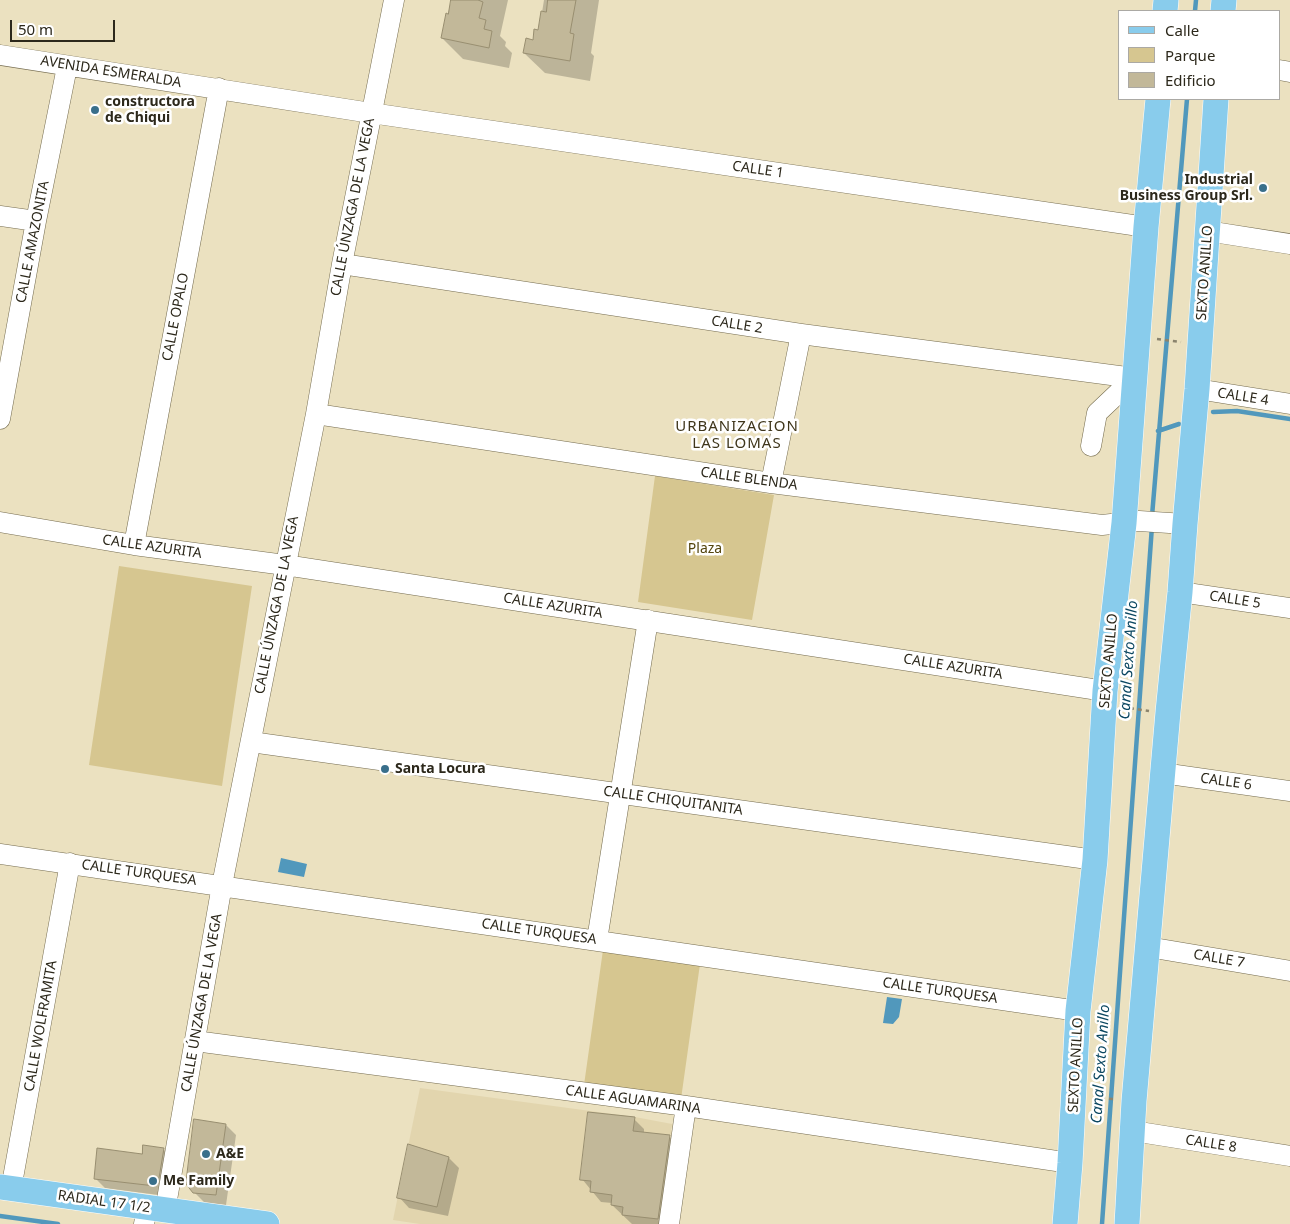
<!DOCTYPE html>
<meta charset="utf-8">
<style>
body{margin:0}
#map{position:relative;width:1290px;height:1224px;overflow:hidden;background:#ebe1c0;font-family:"Noto Sans",sans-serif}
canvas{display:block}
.legend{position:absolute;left:1118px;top:10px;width:162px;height:90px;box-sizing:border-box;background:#fff;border:1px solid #aba9a4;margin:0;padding:6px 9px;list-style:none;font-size:15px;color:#2c281b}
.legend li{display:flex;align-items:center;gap:10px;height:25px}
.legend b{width:25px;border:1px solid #aba9a4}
.scale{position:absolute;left:10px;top:20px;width:105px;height:22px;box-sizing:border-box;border:2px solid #2c281b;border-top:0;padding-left:6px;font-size:15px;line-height:18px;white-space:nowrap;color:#2c281b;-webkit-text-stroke:4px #fff;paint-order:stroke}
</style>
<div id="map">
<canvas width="1290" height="1224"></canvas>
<ul class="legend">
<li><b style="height:6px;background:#89ccec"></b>Calle</li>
<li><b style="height:14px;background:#d6c690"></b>Parque</li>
<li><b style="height:14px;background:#c2b899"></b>Edificio</li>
</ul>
<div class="scale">50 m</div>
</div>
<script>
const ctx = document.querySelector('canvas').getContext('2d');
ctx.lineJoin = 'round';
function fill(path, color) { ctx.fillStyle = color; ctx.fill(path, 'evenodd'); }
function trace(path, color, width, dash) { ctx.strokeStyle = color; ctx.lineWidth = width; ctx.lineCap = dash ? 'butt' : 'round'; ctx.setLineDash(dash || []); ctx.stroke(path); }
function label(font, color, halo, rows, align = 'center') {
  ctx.font = font + ' "Noto Sans",sans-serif'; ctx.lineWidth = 5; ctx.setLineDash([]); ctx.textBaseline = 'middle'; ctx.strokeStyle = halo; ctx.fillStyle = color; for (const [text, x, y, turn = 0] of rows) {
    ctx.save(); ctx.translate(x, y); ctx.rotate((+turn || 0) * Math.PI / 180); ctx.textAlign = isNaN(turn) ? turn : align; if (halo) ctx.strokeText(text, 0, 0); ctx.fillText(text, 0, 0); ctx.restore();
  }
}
fill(new Path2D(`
 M420 1088 635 1117 672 1124 660 1224H420L393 1220Z`), '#e2d5ae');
fill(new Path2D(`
 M655 476 774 495 752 620 638 602Z
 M119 566 252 586 222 786 89 765Z
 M603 950 700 964 681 1099 584 1085Z`), '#d6c690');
fill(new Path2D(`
 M281 858 307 864 304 877 278 872Z
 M887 997 902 999 899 1017 893 1024 883 1023Z`), '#5198bc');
fill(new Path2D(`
 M452 0H508L500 36 506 42 505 46 512 53 509 68 463 59 442 38Z
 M544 0H599L591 53 594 56 590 81 545 73 524 53 534 41 539 31Z
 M634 1119 644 1129V1133L669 1136 679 1146 668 1224H632L612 1205V1203L601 1202 582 1179Z
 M226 1125 236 1135 226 1205 205 1203 194 1192Z
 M409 1146 449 1158 459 1168 448 1216 409 1208 399 1197Z
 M163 1149 174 1159 166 1196 105 1188 95 1178Z`), '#0003');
trace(new Path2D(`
 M1195 11 1196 0
 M1213 412 1237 411 1290 419
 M1158 431 1179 424
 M1152 516 1187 99
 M0 1216 58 1224
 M1102 1224 1152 526`), '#5198bc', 4.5);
const building = new Path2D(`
 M451 0H478L483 2 479 18 486 20 484 29 492 31 489 48 441 38 446 13 448 14Z
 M548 0H576L570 33 574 34 570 61 523 53 526 38 533 40 534 29 538 30 541 11 546 12Z
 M588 1112 635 1117 633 1131 670 1135 658 1219 622 1215 623 1207 611 1205 612 1195 590 1192 591 1181 580 1180Z
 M194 1119 226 1124 216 1195 193 1193 186 1184Z
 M408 1144 449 1157 437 1207 397 1198Z
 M143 1145 164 1148 158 1184 155 1186 94 1179 97 1148 142 1154Z`);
fill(building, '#c2b899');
trace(building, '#988e70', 1);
const minor = new Path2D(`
 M0 55 371 113 1146 227
 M1279 70 1290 72
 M0 216 36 221
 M1207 231 1290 244
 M342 264 801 334 1134 378
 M1197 389 1290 404
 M316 414 771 483 1102 525 1139 521 1185 524
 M0 419 36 221 67 67
 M1091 446 1097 413 1134 378
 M771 483 801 334
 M0 522 134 545 285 565 1105 691
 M134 545 219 88
 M1180 592 1290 608
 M251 742 1095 860
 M1162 773 1290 791
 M0 854 1078 1011
 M597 940 648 620
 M1148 947 1290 971
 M195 1041 686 1106 1070 1163
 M1133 1131 1290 1156
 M11 1189 70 863
 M165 1211 222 885 316 414 342 264 394 0
 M144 1224 147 1209
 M669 1224 686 1106`);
const major = new Path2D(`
 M1165 11 1166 0
 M1223 11 1224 0
 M0 1187 267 1224
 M1065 1224 1070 1163 1078 1011 1095 860 1105 691 1124 523 1146 227 1158 99
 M1127 1224 1134 1101 1168 712 1180 592 1185 524 1197 389 1216 99`);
trace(minor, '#756c4f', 21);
trace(major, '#fff', 26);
trace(new Path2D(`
 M1157 339 1181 342
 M1122 707 1149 711
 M1093 1098 1115 1099`), '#8b846d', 2.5, [4, 4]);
trace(minor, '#fff', 20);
trace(major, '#89ccec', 25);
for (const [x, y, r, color] of [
 [95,110,5,"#396f8b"],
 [1263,188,5,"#396f8b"],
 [385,769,5,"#396f8b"],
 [206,1154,5,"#396f8b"],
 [153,1181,5,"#396f8b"]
]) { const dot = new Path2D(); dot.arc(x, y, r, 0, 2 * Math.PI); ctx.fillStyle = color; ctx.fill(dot); trace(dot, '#fff', 2); }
label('14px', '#2c281b', '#fff', [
 ["AVENIDA ESMERALDA",111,72,9],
 ["CALLE 1",758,170,8],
 ["CALLE ÚNZAGA DE LA VEGA",353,207,-79],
 ["CALLE AMAZONITA",33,242,-79],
 ["SEXTO ANILLO",1205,273,-86],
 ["CALLE OPALO",176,317,-79],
 ["CALLE 2",737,325,9],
 ["CALLE 4",1243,397,9],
 ["CALLE BLENDA",749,479,8],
 ["CALLE AZURITA",152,547,8],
 ["CALLE 5",1235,600,9],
 ["CALLE ÚNZAGA DE LA VEGA",277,605,-79],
 ["CALLE AZURITA",553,606,9],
 ["SEXTO ANILLO",1109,661,-85],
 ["CALLE AZURITA",953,667,9],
 ["CALLE 6",1226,782,8],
 ["CALLE CHIQUITANITA",673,801,8],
 ["CALLE TURQUESA",139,873,8],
 ["CALLE TURQUESA",539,932,8],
 ["CALLE 7",1219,959,10],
 ["CALLE TURQUESA",940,991,8],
 ["CALLE ÚNZAGA DE LA VEGA",202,1003,-80],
 ["CALLE WOLFRAMITA",41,1026,-80],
 ["SEXTO ANILLO",1076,1065,-87],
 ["CALLE AGUAMARINA",633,1100,8],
 ["CALLE 8",1211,1144,9],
 ["RADIAL 17 1/2",104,1202,8]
]);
label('bold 14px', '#2c281b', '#fff', [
 ["constructora",105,102],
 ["de Chiqui",105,118],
 ["Industrial",1253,180,"right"],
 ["Business Group Srl.",1253,196,"right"],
 ["Santa Locura",395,769],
 ["A&E",216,1154],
 ["Me Family",163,1181]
], 'left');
label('14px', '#53440e', '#fff', [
 ["Plaza",705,549]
]);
ctx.letterSpacing = '1px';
label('15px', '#3f361b', '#fff', [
 ["URBANIZACION",737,427],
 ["LAS LOMAS",737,444]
]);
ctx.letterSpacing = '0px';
label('italic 15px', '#0b4761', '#fff', [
 ["Canal Sexto Anillo",1129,660,-86],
 ["Canal Sexto Anillo",1101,1064,-86]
]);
</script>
